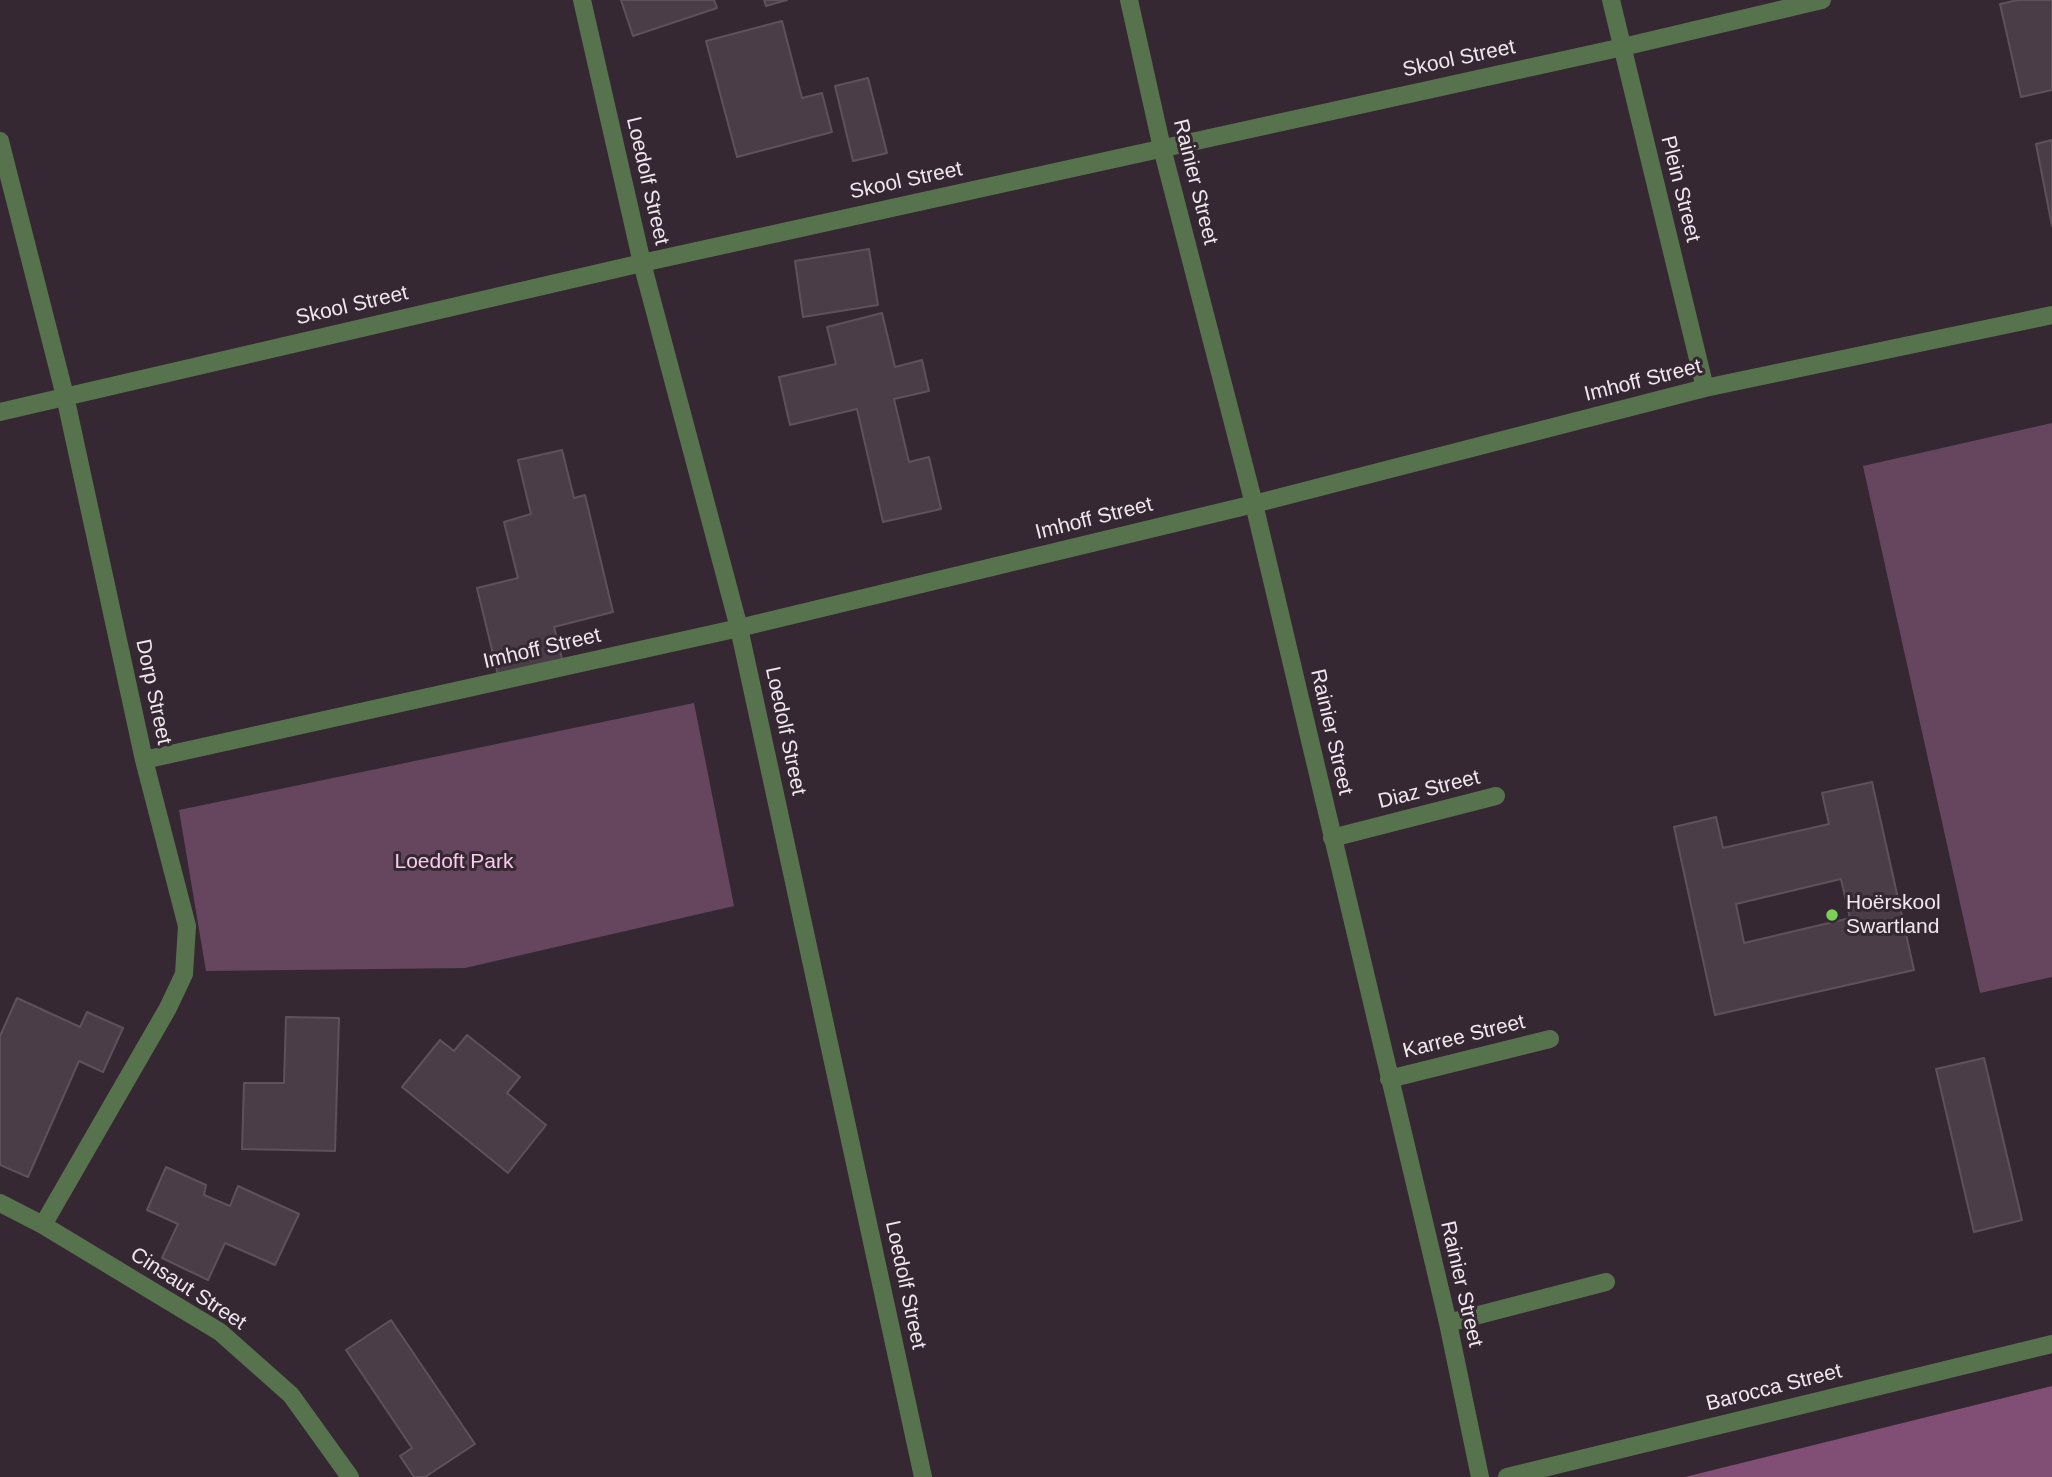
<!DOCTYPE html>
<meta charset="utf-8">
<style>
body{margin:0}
canvas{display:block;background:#352832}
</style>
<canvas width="2052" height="1477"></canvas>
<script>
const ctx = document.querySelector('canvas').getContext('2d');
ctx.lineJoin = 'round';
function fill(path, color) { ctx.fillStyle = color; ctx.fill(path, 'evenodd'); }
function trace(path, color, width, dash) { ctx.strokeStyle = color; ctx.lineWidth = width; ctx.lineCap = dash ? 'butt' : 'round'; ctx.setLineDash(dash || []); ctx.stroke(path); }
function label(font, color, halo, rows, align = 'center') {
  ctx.font = font + ' Helvetica,sans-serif'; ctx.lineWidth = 6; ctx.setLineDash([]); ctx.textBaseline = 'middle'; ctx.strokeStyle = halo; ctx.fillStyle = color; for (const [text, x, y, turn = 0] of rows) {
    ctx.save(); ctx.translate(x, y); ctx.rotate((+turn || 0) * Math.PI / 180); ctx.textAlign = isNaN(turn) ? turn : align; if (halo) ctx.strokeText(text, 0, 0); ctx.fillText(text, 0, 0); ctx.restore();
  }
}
fill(new Path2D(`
 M2052 423V977L1980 993 1863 466Z
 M694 703 734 906 465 968 206 971 179 810Z`), '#66465e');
fill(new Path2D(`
 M2052 1386V1477H1685Z`), '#814e76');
const building = new Path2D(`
 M621 0H714L717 8 633 36Z
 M764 0H787L766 6Z
 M2018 0H2052V90L2021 97 2000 4Z
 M782 21 802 98 822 93 832 132 737 157 706 41Z
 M868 78 887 153 853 161 835 86Z
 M2052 140V226L2036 144Z
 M869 249 878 305 803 317 795 261Z
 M882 313 895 367 922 360 929 391 894 399 909 462 929 457 941 509 883 522 857 409 790 425 779 377 836 364 827 327Z
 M562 450 574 498 585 495 613 612 554 627 563 663 499 679 477 588 518 578 504 522 531 514 518 460Z
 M1872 782 1914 970 1715 1015 1674 827 1716 817 1723 848 1829 824 1822 793ZM1841 879 1850 918 1744 943 1736 904Z
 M17 998 80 1027 87 1012 123 1028 103 1072 79 1061 28 1177 0 1165V1036Z
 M286 1017 339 1018 335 1151 242 1149 244 1083H284Z
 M467 1035 520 1077 507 1093 546 1125 508 1173 402 1087 440 1040 454 1051Z
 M1984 1058 2022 1220 1974 1232 1936 1069Z
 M166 1167 206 1185 204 1195 230 1206 238 1186 299 1214 275 1265 225 1243 208 1280 162 1258 178 1224 147 1210Z
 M391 1320 475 1444 425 1477H414L400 1456 412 1448 346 1350Z`);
fill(building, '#4b3d47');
trace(building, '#5f515b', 2);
trace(new Path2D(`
 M582 0 642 263 739 628 923 1477
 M1129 0 1162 148 1254 504 1448 1323 1480 1477
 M1611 0 1705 388
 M0 141 65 396 144 760 187 926 184 974 168 1008 43 1225
 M0 412 642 263 1623 47 1822 0
 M144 760 739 628 1254 504 1705 388 2052 315
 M1332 838 1496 796
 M1389 1079 1550 1039
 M0 1203 43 1225 220 1332 291 1395 350 1477
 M1448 1323 1606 1282
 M1507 1477 2052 1344`), '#57734d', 18);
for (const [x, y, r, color] of [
 [1832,915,7,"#79d157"]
]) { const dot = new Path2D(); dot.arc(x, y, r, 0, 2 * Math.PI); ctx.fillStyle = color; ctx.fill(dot); trace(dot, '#352832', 2.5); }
label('21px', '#f0e7ed', '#352832', [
 ["Skool Street",1459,59,-12],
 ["Loedolf Street",647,181,77],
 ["Skool Street",906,181,-12],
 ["Rainier Street",1195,182,76],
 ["Plein Street",1680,189,76],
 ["Skool Street",352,306,-13],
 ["Imhoff Street",1643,381,-14],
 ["Imhoff Street",1094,519,-14],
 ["Imhoff Street",542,649,-13],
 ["Dorp Street",153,692,78],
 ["Loedolf Street",785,731,78],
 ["Rainier Street",1331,732,77],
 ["Diaz Street",1429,790,-14],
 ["Karree Street",1464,1037,-14],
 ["Rainier Street",1461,1284,77],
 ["Loedolf Street",905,1285,78],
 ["Cinsaut Street",188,1289,33],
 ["Barocca Street",1774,1388,-14]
]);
label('21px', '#facaee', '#352832', [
 ["Loedoft Park",454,862]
]);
label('21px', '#f0e7ed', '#352832', [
 ["Hoërskool",1846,903],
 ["Swartland",1846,927]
], 'left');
</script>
